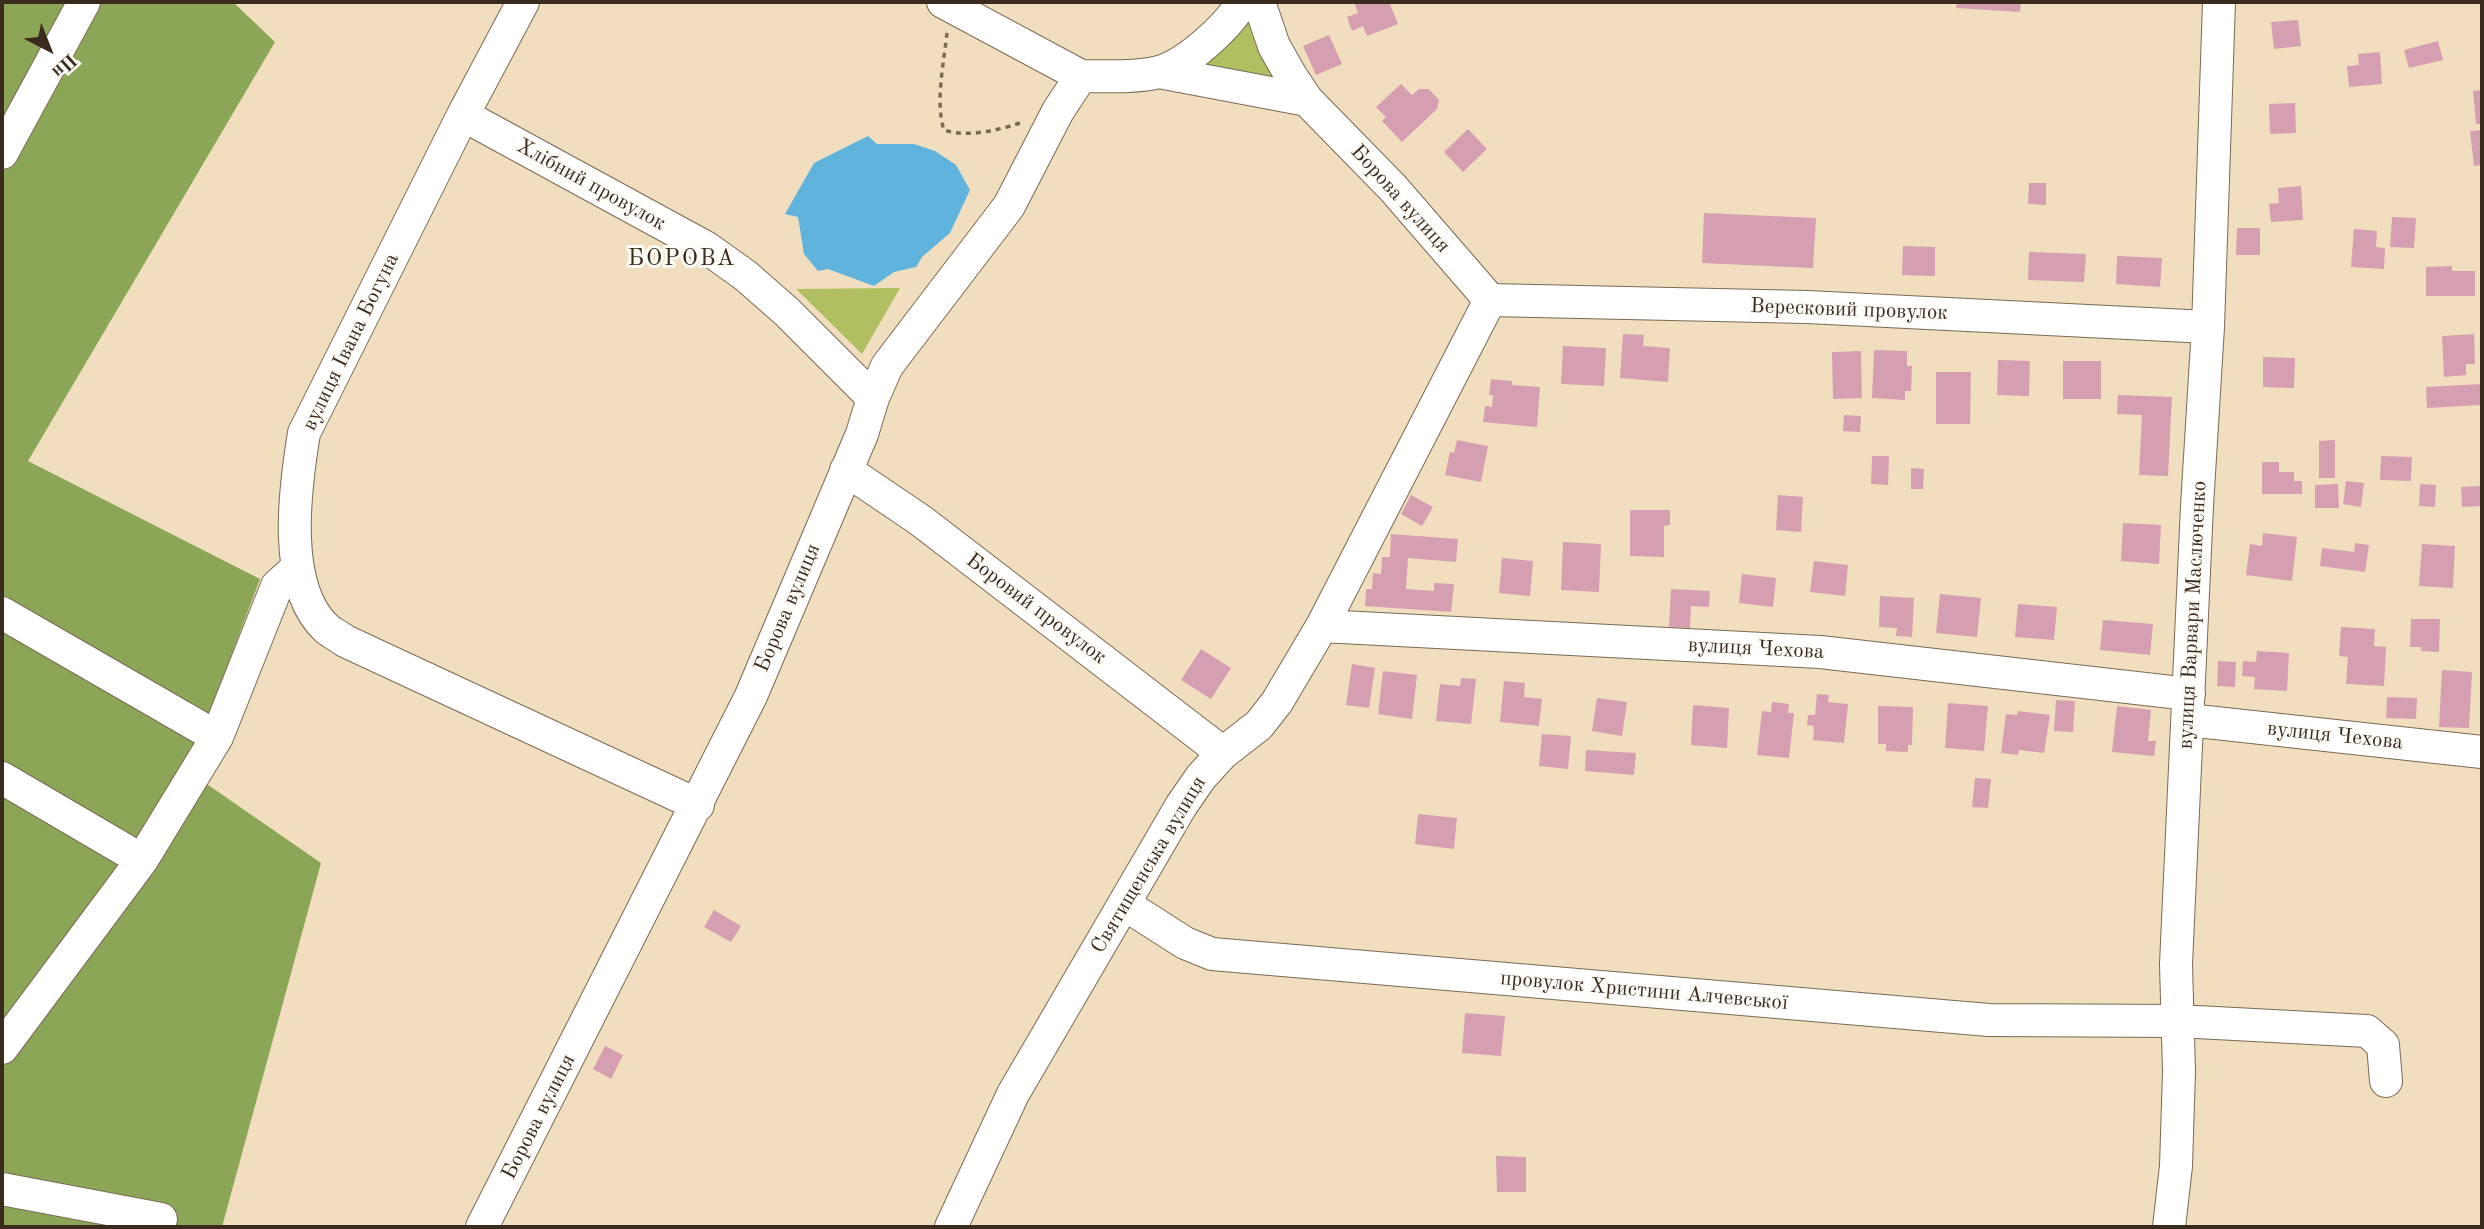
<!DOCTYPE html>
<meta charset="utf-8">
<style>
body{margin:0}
#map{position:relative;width:2484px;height:1229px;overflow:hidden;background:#f1debe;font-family:"Old Standard TT",serif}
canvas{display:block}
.frame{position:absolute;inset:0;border:4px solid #3b2a1e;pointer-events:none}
.north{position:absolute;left:14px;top:14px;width:70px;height:70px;-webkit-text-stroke:5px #fdfcf7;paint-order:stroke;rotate:138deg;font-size:19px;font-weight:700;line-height:28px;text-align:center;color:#3b2a1e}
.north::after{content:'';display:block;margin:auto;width:24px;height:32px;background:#3b2a1e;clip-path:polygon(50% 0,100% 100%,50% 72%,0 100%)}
</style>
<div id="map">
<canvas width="2484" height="1229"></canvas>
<div class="frame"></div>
<div class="north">Пн</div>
</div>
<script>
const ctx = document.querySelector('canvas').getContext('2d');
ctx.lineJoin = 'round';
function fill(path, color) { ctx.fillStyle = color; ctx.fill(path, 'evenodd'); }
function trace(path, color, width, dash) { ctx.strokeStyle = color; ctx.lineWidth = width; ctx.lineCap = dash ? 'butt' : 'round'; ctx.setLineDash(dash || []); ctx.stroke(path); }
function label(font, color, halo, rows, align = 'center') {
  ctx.font = font + ' "Old Standard TT",serif'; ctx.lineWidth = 6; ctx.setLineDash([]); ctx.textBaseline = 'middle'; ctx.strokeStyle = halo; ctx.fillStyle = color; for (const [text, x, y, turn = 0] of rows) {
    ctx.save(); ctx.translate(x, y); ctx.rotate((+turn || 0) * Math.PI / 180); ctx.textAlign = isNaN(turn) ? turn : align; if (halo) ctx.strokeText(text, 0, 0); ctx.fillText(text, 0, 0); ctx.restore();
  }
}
fill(new Path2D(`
 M1250 11 1274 74 1272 80 1186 72Z
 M900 288 862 354 796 289Z`), '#b0bf62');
fill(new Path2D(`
 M2 2H233L275 42 28 461 260 579 188 771 321 863 222 1227H2Z`), '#8ca658');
fill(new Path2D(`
 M868 136 877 144H914L935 151 956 165 970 190 950 233 922 257 916 267 894 272 874 286 828 269 818 271 804 254 798 217 785 214 814 163Z`), '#60b3dc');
fill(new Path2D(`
 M1354 2H1389L1398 24 1367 36 1363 26 1352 31 1347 17 1358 13Z
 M1957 2H2021L2020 12 1956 8Z
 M2298 20 2301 46 2274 49 2271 22Z
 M1329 35 1342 64 1316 75 1303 46Z
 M2438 41 2443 60 2409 68 2404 50Z
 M2380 52 2382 84 2349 87 2347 66 2359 65 2358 54Z
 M1401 84 1412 95 1419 89H1429L1439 100 1437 109 1402 142 1382 121 1386 117 1376 107Z
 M2482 90V124H2476L2473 91Z
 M2295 103 2296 133 2270 134 2269 104Z
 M1468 129 1487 149 1463 172 1444 152Z
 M2482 130V165L2474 166 2470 131Z
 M2029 183H2046V205L2028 204Z
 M2301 186 2303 220 2271 222 2269 204 2279 203 2278 188Z
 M1704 213 1816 218 1813 268 1702 263Z
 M2392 217 2416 218 2414 248 2390 247Z
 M2237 228H2260V255H2236Z
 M2354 229 2377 231 2376 247 2385 248 2384 269 2351 267Z
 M1903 246 1935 247V276L1902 275Z
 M2029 252 2086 254 2084 282 2028 280Z
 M2117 256 2162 258 2160 287 2116 284Z
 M2452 266V271H2475V296H2426V267Z
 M1623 334 1644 335 1643 346 1670 348 1668 382 1620 378Z
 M2474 334 2475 364H2466V375L2444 377 2442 336Z
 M1563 346 1606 348 1604 386 1561 384Z
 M1874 350 1907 351V366H1912L1911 391H1905V400L1872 398Z
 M1861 351 1862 398 1833 399 1832 352Z
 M2263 357 2295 358 2294 388 2263 387Z
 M1998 360 2030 361 2029 396 1997 395Z
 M2063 361H2101V399H2063Z
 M1936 372H1971L1970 424H1936Z
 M1491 379 1512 381V385L1540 387 1537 427 1483 422 1485 406 1492 407 1493 395H1489Z
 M2482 384V405L2427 408 2426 387Z
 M2118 395 2172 397 2168 476 2139 475 2142 415 2117 414Z
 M1844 415 1861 416 1860 432 1843 431Z
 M1457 440 1488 446 1481 482 1445 475 1450 452 1454 453Z
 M2335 440V478H2319V441Z
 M1872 456H1889L1888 485 1871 484Z
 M2381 456 2412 457 2411 481 2380 480Z
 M2262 462H2279V472H2294V481H2302V494H2262Z
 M1911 468 1924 469 1923 489H1911Z
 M2346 481 2364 483 2361 507 2343 504Z
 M2338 484 2339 508H2315V485Z
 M2420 484 2436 485 2435 507 2419 506Z
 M2482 486V506L2462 507 2461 487Z
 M1411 495 1433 507 1422 526 1401 514Z
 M1778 495 1803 497 1801 532 1776 530Z
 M1630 510H1670V525L1664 526V557L1630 556Z
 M2123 523 2161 525 2159 564 2121 561Z
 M2263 533 2297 537 2292 581 2246 575 2250 544 2262 546Z
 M1391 534 1458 539 1456 562 1408 558 1406 589 1434 591V583L1454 584 1451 612 1365 606 1366 589H1372L1373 573 1381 574 1382 557H1390Z
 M1563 542 1601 544 1599 592 1561 590Z
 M2355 543 2369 545 2365 572 2320 566 2322 548 2354 552Z
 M2422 544 2455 546 2453 588 2419 586Z
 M1502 558 1533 561 1530 596 1499 593Z
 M1814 561 1848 565 1845 596 1810 592Z
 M1742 574 1776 578 1773 607 1739 603Z
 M1671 589 1710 591 1709 607 1691 606 1690 628 1669 627Z
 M1940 594 1981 598 1977 637 1936 633Z
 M1880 596 1914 598 1912 637 1896 636 1897 628 1879 627Z
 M2018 604 2057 607 2054 640 2015 637Z
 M2411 619H2440L2439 652 2421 651V647H2410Z
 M2103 620 2153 624 2150 655 2100 650Z
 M2341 627 2375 629 2374 646 2386 647 2384 686 2346 684 2348 657 2339 656Z
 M1201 649 1231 668 1211 699 1181 680Z
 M2257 651 2289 653 2287 691 2254 689 2255 677 2242 676 2243 661 2256 662Z
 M2218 661 2236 662 2235 687 2217 686Z
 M1352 664 1375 668 1369 708 1346 705Z
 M2442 670 2472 672 2469 728 2439 727Z
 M1383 671 1417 675 1412 719 1378 714Z
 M1461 678 1476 679 1471 724 1436 721 1440 684 1460 686Z
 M1504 681 1525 683 1524 697 1542 699 1539 726 1500 722Z
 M1817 694 1829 695 1828 702 1848 704 1844 743 1813 740 1814 726 1807 725 1808 715H1815Z
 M2387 697 2417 698 2416 719 2386 718Z
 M1597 698 1627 702 1622 736 1592 731Z
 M2056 700 2075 701 2073 732 2054 731Z
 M1772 702 1789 704 1788 713H1794L1789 758 1757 755 1762 711 1771 712Z
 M1948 703 1988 706 1984 751 1945 748Z
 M1693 705 1729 708 1727 748 1691 745Z
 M1878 706 1913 707 1912 745H1908V752L1886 751V744H1878Z
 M2117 706 2151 710 2148 741H2156L2154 756 2112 752Z
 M2018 711 2050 715 2044 753 2019 750 2018 755 2001 753 2006 714 2017 715Z
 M1542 734 1571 736 1568 769 1539 766Z
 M1586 750 1636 753 1634 775 1585 771Z
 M1975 778 1991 779 1988 808 1972 807Z
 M1418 814 1457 818 1454 849 1415 844Z
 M714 910 741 926 731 942 704 927Z
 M1465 1013 1505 1016 1501 1056 1462 1053Z
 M605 1046 623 1055 611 1079 593 1069Z
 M1496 1156 1526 1157V1192H1497Z`), '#d69fb1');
const minor = new Path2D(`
 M523 2 463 115 304 433C295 488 281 587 327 629 332 633 340 637 345 641L698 805
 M943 2 1081 76
 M1259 2 1274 46 1291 76 1307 100 1393 188 1490 300
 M1159 72 1307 100
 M463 115 707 248 746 276 787 312 873 398
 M2 153 84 2
 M1490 300 1807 307 2208 327
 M846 470 920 520 1223 753
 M2 613 217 737
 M1322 626 1820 652 2189 694
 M2188 720 2482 752
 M2 778 142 860
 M1124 904 1185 943 1212 954 1989 1020 2178 1021 2367 1031 2383 1045 2386 1081
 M2 1048 142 860 217 737 277 586 297 568
 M2 1189 161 1219
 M482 1227 751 696 862 434 873 398 887 366 1009 206 1058 111 1081 76C1106 76 1135 78 1159 72 1186 65 1229 26 1242 2
 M951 1227 1013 1094 1181 806 1201 777 1223 753 1259 725 1277 702 1322 626 1490 300
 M2169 1227 2176 1166 2179 1072 2176 964 2197 506 2208 327 2219 2`);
trace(minor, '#7b6956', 34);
trace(new Path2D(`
 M947 33C944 61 935 103 944 130 968 138 999 130 1023 122`), '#7b6956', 3.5, [5, 5]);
trace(minor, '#fff', 32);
label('21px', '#3b2a1e', '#fdfcf7', [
 ["Хлібний провулок",591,185,29],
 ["Борова вулиця",1400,199,48],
 ["Вересковий провулок",1849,310,2],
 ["вулиця Івана Богуна",351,342,-64],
 ["Борова вулиця",788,608,-67],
 ["Боровий провулок",1036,609,37],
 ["вулиця Варвари Маслюченко",2193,615,-87],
 ["вулиця Чехова",1756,649,3],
 ["вулиця Чехова",2335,736,6],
 ["Святищенська вулиця",1149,865,-59],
 ["провулок Христини Алчевської",1644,991,5],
 ["Борова вулиця",539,1117,-63]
]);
ctx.letterSpacing = '2px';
label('23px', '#3b2a1e', '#fdfcf7', [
 ["БОРОВА",682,259]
]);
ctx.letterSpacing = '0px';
</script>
